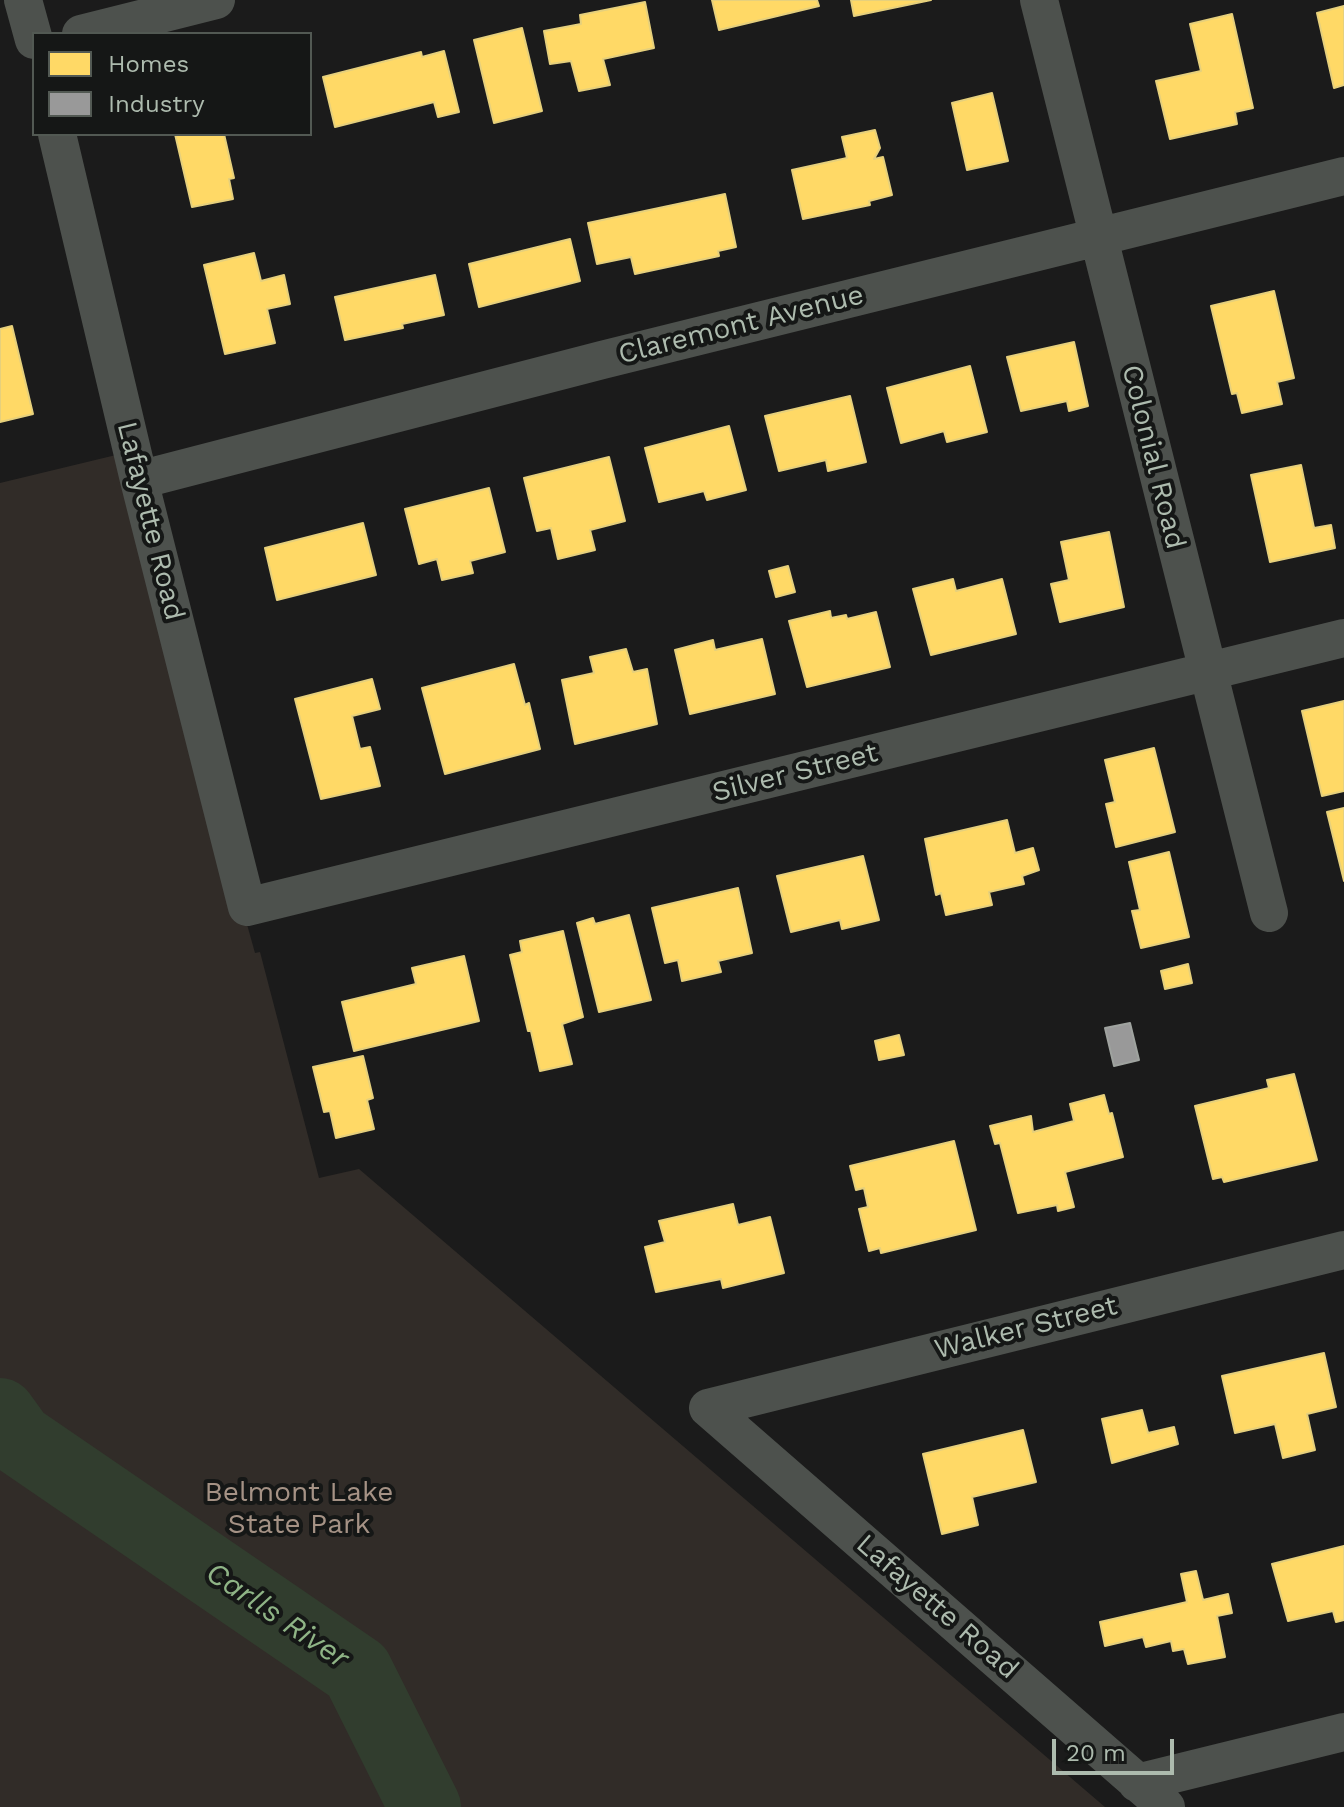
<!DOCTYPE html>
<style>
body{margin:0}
#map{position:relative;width:1344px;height:1807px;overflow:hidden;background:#1b1b1b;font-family:"Work Sans",sans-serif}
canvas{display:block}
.legend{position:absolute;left:32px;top:32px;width:280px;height:104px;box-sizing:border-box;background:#151716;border:2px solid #525953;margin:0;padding:10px 14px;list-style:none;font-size:24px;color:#adbbae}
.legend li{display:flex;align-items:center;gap:16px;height:40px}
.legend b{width:40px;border:2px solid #525953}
.scale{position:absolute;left:1052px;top:1739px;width:122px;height:36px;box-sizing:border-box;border:4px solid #adbbae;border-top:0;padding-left:10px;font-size:24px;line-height:28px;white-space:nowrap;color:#adbbae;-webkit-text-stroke:6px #151716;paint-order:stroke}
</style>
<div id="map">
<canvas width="1344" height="1807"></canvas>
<ul class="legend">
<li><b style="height:22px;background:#ffd966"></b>Homes</li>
<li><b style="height:22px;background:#999"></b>Industry</li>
</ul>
<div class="scale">20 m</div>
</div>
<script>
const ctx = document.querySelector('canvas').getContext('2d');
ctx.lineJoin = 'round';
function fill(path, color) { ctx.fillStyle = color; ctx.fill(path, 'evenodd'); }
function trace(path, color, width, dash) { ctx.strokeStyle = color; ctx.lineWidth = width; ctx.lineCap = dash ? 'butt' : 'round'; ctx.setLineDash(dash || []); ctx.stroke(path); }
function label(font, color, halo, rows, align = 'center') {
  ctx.font = font + ' "Work Sans",sans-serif'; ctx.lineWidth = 8; ctx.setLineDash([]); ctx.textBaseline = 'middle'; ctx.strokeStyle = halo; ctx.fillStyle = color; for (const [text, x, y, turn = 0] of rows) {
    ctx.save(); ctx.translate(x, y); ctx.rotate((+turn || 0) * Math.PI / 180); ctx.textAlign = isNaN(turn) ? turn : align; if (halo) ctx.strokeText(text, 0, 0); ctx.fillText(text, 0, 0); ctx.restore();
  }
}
fill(new Path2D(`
 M116 455 255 953 260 952 319 1178 359 1169 1105 1807H0V483Z`), '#312c28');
const homes = new Path2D(`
 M712 0H817L819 6 719 30Z
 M851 0H931L854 16Z
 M645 2 654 48 603 59 610 85 579 91 571 61 550 64 544 31 581 24 580 15Z
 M1344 6V85L1334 88 1317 13Z
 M1232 14 1253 108 1235 112 1237 124 1170 139 1156 81 1201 71 1190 24Z
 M522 28 542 111 494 123 474 40Z
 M444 51 459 112 438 117 434 102 335 127 323 77 421 52 422 57Z
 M992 93 1008 161 967 170 952 103Z
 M875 130 880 148 874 159 883 157 892 195 869 201 870 205 803 219 792 170 847 158 842 137Z
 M175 134H224L234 178 229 179 233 199 192 207Z
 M725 194 736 247 718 251 719 256 635 274 631 257 597 264 588 223Z
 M570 239 580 281 479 307 469 264Z
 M254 253 261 281 284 275 290 304 267 309 275 343 225 354 204 265Z
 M435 275 444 315 402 324 403 328 345 340 335 297Z
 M1274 291 1294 378 1277 382 1282 404 1242 413 1237 393 1232 394 1211 306Z
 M12 326 33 414 0 422V329Z
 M1074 342 1088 406 1069 411 1067 401 1021 411 1007 357Z
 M970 366 987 432 947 442 944 431 901 443 887 388Z
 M850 396 866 462 828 471 826 460 779 471 765 416Z
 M729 426 746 490 707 500 704 491 659 502 645 448Z
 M609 457 625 521 590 530 595 550 558 559 551 528 537 531 524 478Z
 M1301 465 1314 528 1331 525 1335 548 1270 562 1251 475Z
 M489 488 505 552 470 561 473 573 442 580 437 559 419 564 405 509Z
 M363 523 376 575 277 600 265 548Z
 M1109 532 1124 607 1060 622 1051 584 1069 580 1061 542Z
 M788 566 795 592 776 597 769 571Z
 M953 579 956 591 1002 579 1016 634 931 655 913 589Z
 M830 611 831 618 846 615 847 619 876 612 890 667 807 687 789 621Z
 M762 639 775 694 690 714 675 650 713 640 715 650Z
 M626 649 633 672 647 669 657 724 575 744 562 680 594 673 590 657Z
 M514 664 525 705 529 703 540 749 445 774 422 688Z
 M372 679 380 709 352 716 360 749 370 747 380 786 321 799 295 699Z
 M1344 701V791L1322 796 1302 711Z
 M1154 748 1175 832 1116 847 1106 804 1115 802 1105 760Z
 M1344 808V881L1327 812Z
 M1007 820 1015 853 1033 848 1039 870 1022 876 1024 884 989 892 992 905 946 915 941 893 936 895 925 839Z
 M1169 852 1189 937 1141 948 1132 911 1140 910 1129 862Z
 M863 856 879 920 842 929 840 920 791 932 777 876Z
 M738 888 752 953 718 961 721 972 682 981 678 960 665 963 652 908Z
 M629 915 651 1000 599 1012 577 923 593 918 595 924Z
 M563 931 583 1017 562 1024 572 1064 540 1071 531 1031H528L510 955 522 952 520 941Z
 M464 956 479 1021 354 1051 342 1002 416 984 412 968Z
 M1188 964 1192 983 1165 989 1161 971Z
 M899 1035 904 1055 879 1060 875 1041Z
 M363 1056 373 1098 367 1100 374 1129 336 1138 330 1111 324 1112 313 1067Z
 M1294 1074 1317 1160 1224 1182 1222 1177 1213 1179 1195 1106 1269 1088 1267 1080Z
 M1104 1095 1109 1114 1112 1113 1123 1157 1065 1172 1074 1207 1058 1211 1057 1205 1018 1213 1000 1143 995 1144 990 1126 1031 1116 1033 1132 1074 1121 1070 1104Z
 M954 1141 976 1230 881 1253 880 1248 869 1251 859 1209 868 1207 864 1188 856 1190 850 1166Z
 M733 1204 738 1225 770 1217 784 1273 723 1288 721 1279 656 1292 645 1247 665 1242 659 1221Z
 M1324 1353 1336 1407 1307 1414 1315 1450 1283 1458 1275 1424 1235 1433 1222 1376Z
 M1142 1410 1148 1433 1174 1427 1178 1444 1112 1463 1102 1419Z
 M1023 1430 1036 1482 972 1497 978 1525 942 1534 923 1454Z
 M1344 1546V1620L1336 1622 1333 1611 1288 1621 1272 1564Z
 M1196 1571 1203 1600 1228 1594 1232 1613 1217 1616 1225 1657 1188 1664 1184 1649 1173 1651 1171 1641 1146 1647 1143 1637 1105 1646 1100 1622 1187 1602 1181 1574Z`);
fill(homes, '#ffd966');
trace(homes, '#e6d07c', 2);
const industry = new Path2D(`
 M1130 1023 1139 1060 1114 1066 1105 1028Z`);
fill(industry, '#999');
trace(industry, '#9fa39f', 2);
trace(new Path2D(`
 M0 1414 18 1439 357 1671 425 1807`), '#313d2e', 72);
trace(new Path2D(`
 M23 0 34 40
 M1039 0 1269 913
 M81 34 216 0
 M57 134 139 480 247 907 1344 638
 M139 480 602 360 1344 176
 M708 1408 1344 1250
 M708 1408 1166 1807
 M1137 1783 1344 1732`), '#4d514d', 38);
label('28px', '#adbbae', '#151716', [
 ["Claremont Avenue",741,325,-14],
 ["Colonial Road",1153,457,76],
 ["Lafayette Road",150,521,76],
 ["Silver Street",795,773,-14],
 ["Walker Street",1026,1328,-14],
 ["Lafayette Road",937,1607,41]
]);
label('28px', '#a59285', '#151716', [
 ["Belmont Lake",299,1493],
 ["State Park",299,1525]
]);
label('italic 30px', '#8fb486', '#151716', [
 ["Carlls River",277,1616,34]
]);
</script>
